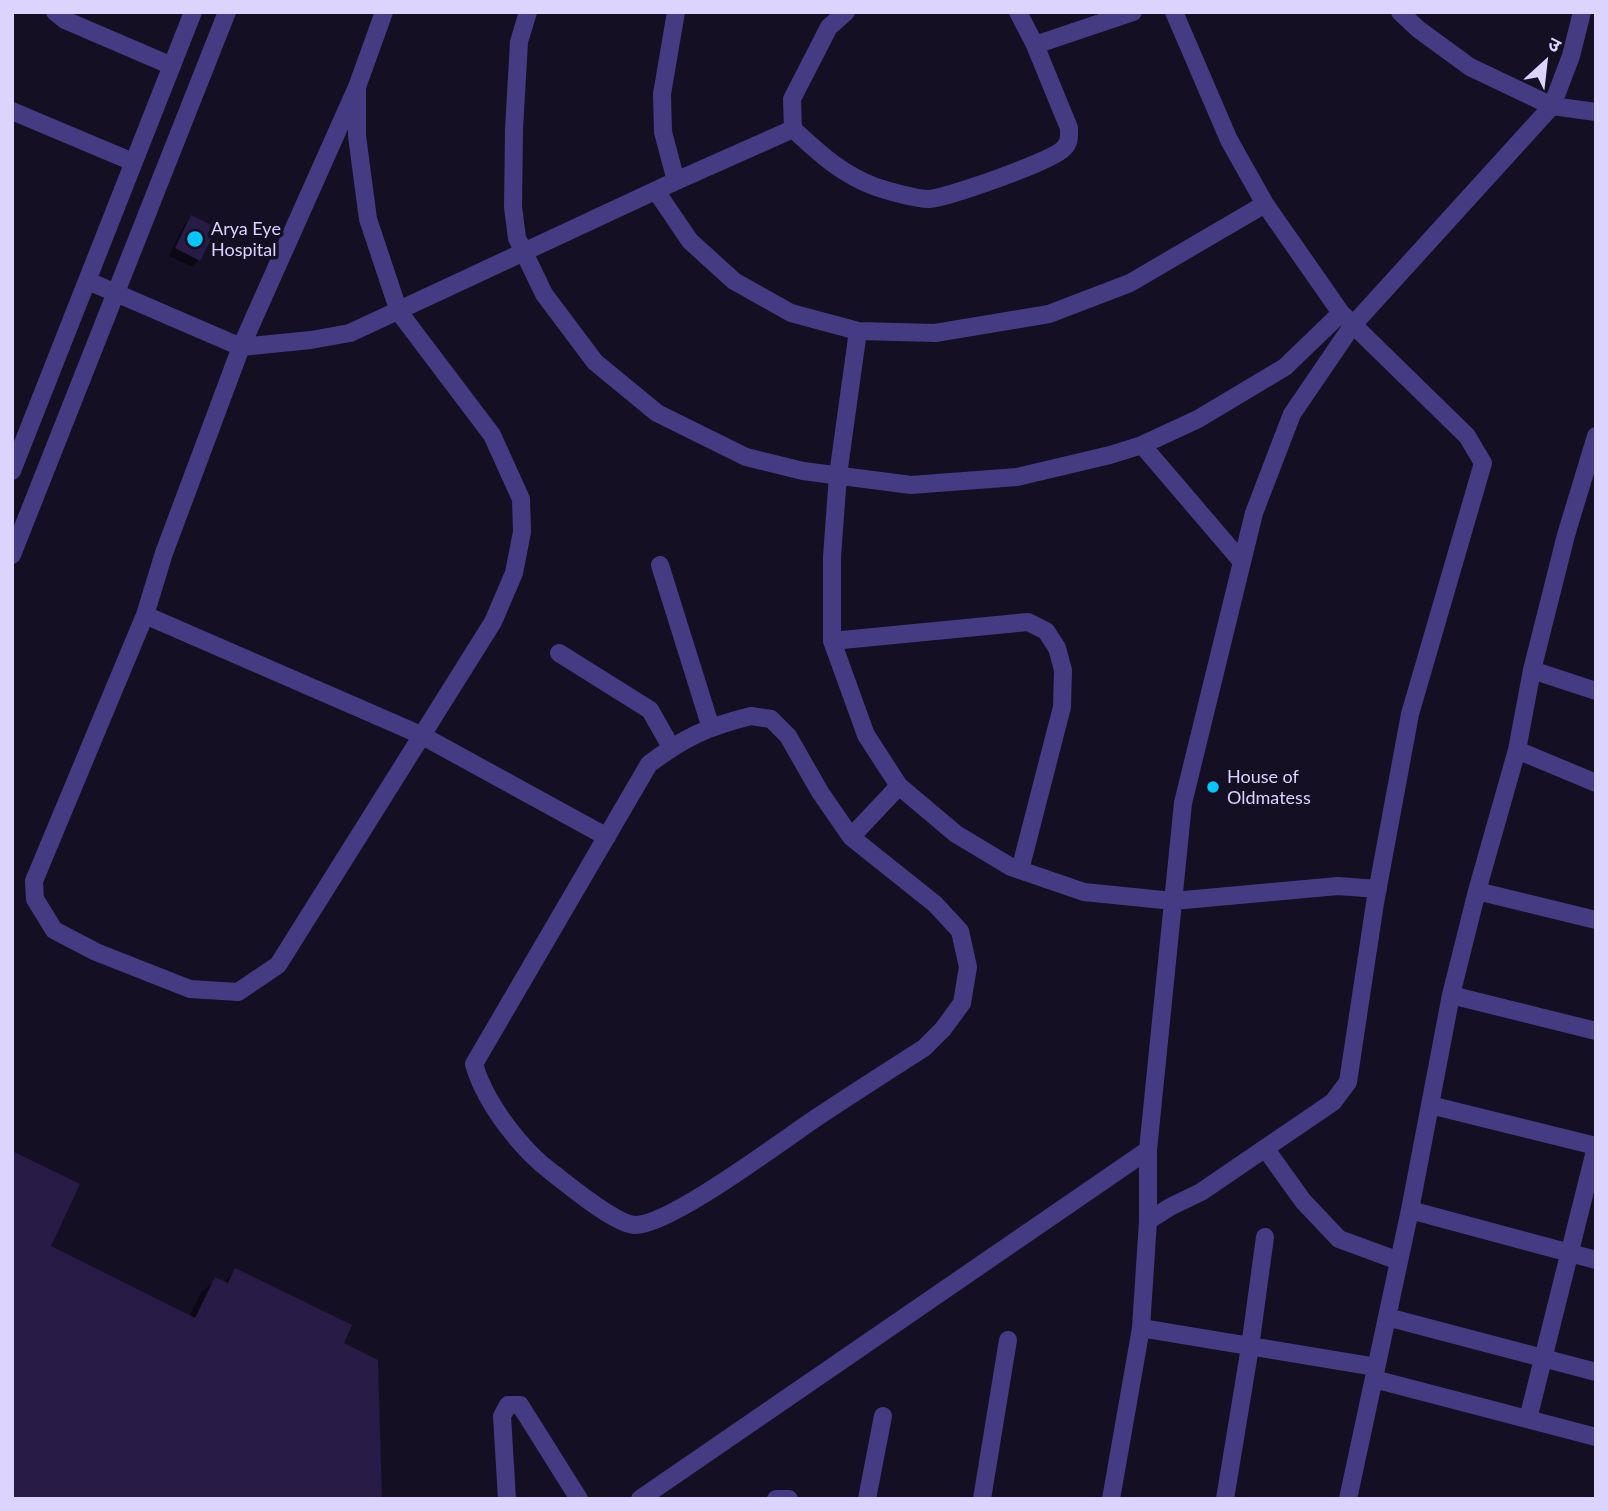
<!DOCTYPE html>
<meta charset="utf-8">
<style>
body{margin:0}
#map{position:relative;width:1608px;height:1511px;overflow:hidden;background:#150f24;font-family:Lato,"Noto Sans Devanagari",sans-serif}
canvas{display:block}
.frame{position:absolute;inset:0;border:14px solid #dcd3fe;pointer-events:none}
.north{position:absolute;left:1510px;top:28px;width:70px;height:70px;-webkit-text-stroke:5px #150f24;paint-order:stroke;rotate:27deg;font-size:19px;font-weight:700;line-height:28px;text-align:center;color:#dcd3fe}
.north::after{content:'';display:block;margin:auto;width:24px;height:32px;background:#dcd3fe;clip-path:polygon(50% 0,100% 100%,50% 72%,0 100%)}
</style>
<div id="map">
<canvas width="1608" height="1511"></canvas>
<div class="frame"></div>
<div class="north">उ</div>
</div>
<script>
const ctx = document.querySelector('canvas').getContext('2d');
ctx.lineJoin = 'round';
function fill(path, color) { ctx.fillStyle = color; ctx.fill(path, 'evenodd'); }
function trace(path, color, width, dash) { ctx.strokeStyle = color; ctx.lineWidth = width; ctx.lineCap = dash ? 'butt' : 'round'; ctx.setLineDash(dash || []); ctx.stroke(path); }
function label(font, color, halo, rows, align = 'center') {
  ctx.font = font + ' Lato,sans-serif'; ctx.lineWidth = 7; ctx.setLineDash([]); ctx.textBaseline = 'middle'; ctx.strokeStyle = halo; ctx.fillStyle = color; for (const [text, x, y, turn = 0] of rows) {
    ctx.save(); ctx.translate(x, y); ctx.rotate((+turn || 0) * Math.PI / 180); ctx.textAlign = isNaN(turn) ? turn : align; if (halo) ctx.strokeText(text, 0, 0); ctx.fillText(text, 0, 0); ctx.restore();
  }
}
fill(new Path2D(`
 M191 217 199 260 192 267 169 256 184 225Z
 M49 1246 189 1317 200 1294 216 1279 223 1283 235 1271 341 1344 381 1499Z`), '#0007');
fill(new Path2D(`
 M191 215 217 228 200 261 175 248Z
 M12 1151 80 1184 51 1246 195 1318 215 1277 228 1283 235 1268 352 1325 344 1343 378 1360 382 1499H12Z`), '#281b45');
trace(new Path2D(`
 M55 12 65 20 172 66
 M528 12 519 42 514 129 513 207 517 238 544 294 595 362 657 413 746 457 803 471 911 485 1017 477 1110 455 1142 445 1198 419 1285 367 1341 313
 M676 12 662 94 663 132 676 181
 M846 12 829 27 792 99 793 129C819 153 842 175 876 187 888 191 916 199 929 199 946 198 1054 161 1064 148 1070 142 1069 136 1069 128L1035 45 1018 12
 M1400 12 1418 29 1470 67 1552 106 1596 112
 M1035 45 1133 12
 M357 87V136L368 219 399 312 492 435 521 499 522 532 514 573 493 622 278 965 238 992 190 989 96 952 54 930 35 899 34 881 145 615 164 553 241 347 357 87 384 12
 M12 111 133 162
 M656 191 690 241 734 281 791 313 858 331 935 333 1049 314 1130 283 1265 204
 M88 281 241 347 311 340 350 333 676 181 793 129
 M858 331 838 475 832 557V641L866 735 899 786 956 834 1011 867 1084 892 1173 901 1338 886 1378 889
 M1142 445 1242 562
 M12 471 193 12
 M12 555 227 12
 M660 565 711 728
 M145 615 421 735 607 837
 M832 641 1028 622 1046 631 1057 648 1063 670 1062 707 1020 870
 M559 653 650 710 671 747
 M1532 670 1596 691
 M751 716 771 719 788 736 820 792 851 837 935 904 960 931 968 967 962 1003 943 1029 924 1048C888 1071 852 1094 816 1118 783 1140 668 1227 634 1225 614 1223 571 1187 554 1174 522 1151 485 1103 474 1064L649 764C685 737 707 727 751 716Z
 M1517 750 1596 783
 M851 837 899 786
 M1477 891 1596 920
 M1451 995 1596 1031
 M1430 1105 1596 1146
 M1265 1148 1303 1201 1339 1239 1399 1261
 M1410 1210 1596 1260
 M1148 1221 1170 1207 1201 1192 1333 1102 1348 1082 1375 903 1410 714 1483 463 1467 436 1341 313 1265 204 1229 140 1174 12
 M1387 1317 1596 1372
 M1141 1328 1376 1367
 M1374 1379 1596 1437
 M1528 1419 1596 1147
 M507 1499 502 1416 508 1405H520L579 1499
 M640 1499 1148 1150
 M776 1499H789
 M867 1499 883 1416
 M982 1499 1008 1340
 M1111 1499 1141 1328 1148 1221V1150L1183 803 1254 513 1292 414 1352 326 1552 106 1571 56 1582 12
 M1225 1499 1250 1347 1265 1237
 M1348 1499 1410 1210 1451 995 1477 891 1517 750 1532 670 1566 535 1596 436`), '#453b82', 18);
for (const [x, y, r, color] of [
 [195,239,9,"#05c8f8"],
 [1213,787,7,"#05c8f8"]
]) { const dot = new Path2D(); dot.arc(x, y, r, 0, 2 * Math.PI); ctx.fillStyle = color; ctx.fill(dot); trace(dot, '#150f24', 2.5); }
label('18px', '#dcd3fe', '#150f24', [
 ["Arya Eye",211,229],
 ["Hospital",211,250],
 ["House of",1227,777],
 ["Oldmatess",1227,798]
], 'left');
</script>
